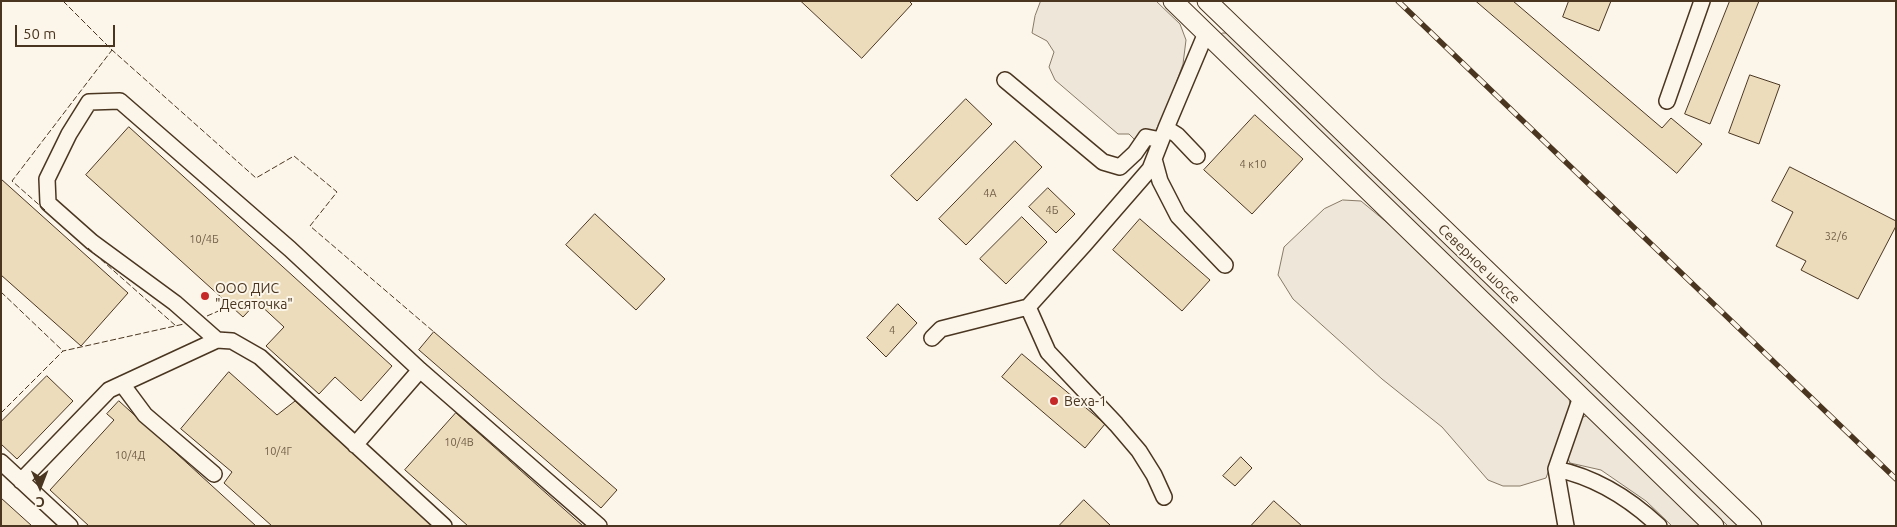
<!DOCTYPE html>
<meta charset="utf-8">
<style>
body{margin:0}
#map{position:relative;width:1897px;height:527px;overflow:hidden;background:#fbf6e9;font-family:Ubuntu,sans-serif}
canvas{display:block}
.frame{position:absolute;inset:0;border:2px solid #4a3520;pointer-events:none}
.north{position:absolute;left:15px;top:462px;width:50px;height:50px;-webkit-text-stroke:4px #fbf6e9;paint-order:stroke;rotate:179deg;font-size:14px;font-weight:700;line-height:20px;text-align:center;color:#4a3520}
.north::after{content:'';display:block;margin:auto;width:18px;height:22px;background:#4a3520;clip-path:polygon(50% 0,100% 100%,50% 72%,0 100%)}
.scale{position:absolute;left:15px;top:25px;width:100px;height:22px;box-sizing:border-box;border:2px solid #4a3520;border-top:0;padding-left:6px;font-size:15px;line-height:18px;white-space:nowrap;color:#4a3520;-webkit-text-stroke:4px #fbf6e9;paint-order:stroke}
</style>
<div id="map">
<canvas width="1897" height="527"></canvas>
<div class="frame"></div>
<div class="north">С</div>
<div class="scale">50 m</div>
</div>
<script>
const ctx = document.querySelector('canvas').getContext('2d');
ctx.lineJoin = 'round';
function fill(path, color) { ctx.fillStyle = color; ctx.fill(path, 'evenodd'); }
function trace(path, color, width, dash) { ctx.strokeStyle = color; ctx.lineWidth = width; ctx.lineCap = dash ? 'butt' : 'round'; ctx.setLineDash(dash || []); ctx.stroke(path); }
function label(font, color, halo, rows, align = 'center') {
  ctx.font = font + ' Ubuntu,sans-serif'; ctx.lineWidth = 4; ctx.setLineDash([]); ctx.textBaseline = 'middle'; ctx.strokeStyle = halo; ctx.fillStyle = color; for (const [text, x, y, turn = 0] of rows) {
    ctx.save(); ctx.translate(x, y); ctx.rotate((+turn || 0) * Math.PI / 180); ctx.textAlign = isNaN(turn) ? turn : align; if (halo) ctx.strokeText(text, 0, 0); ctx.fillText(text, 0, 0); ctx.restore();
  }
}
const green = new Path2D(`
 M1041 1H1156L1180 24 1186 40 1183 64 1162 122 1145 150 1129 134H1118L1055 80 1049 67 1054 52 1047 41 1032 33 1035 16Z
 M1223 33H1227L1739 526H1728L1221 38 1220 35Z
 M1343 200 1361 201 1402 235 1569 399 1571 409 1546 478 1520 486H1503L1488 480 1442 427 1382 379 1293 299 1278 275 1284 247 1324 209Z
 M1587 416 1700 526H1672L1646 501 1601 470 1570 463 1566 455 1579 419Z`);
fill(green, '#ede6d9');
trace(green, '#887966', 1);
const building = new Path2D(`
 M801 1H909L912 4 862 58Z
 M1476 1H1513L1662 128 1671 118 1702 144 1677 173Z
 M1569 1H1611L1599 31 1563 17Z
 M1730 1H1759L1710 124 1685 114Z
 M1750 75 1780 85 1759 144 1729 133Z
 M966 99 992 124 917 201 891 176Z
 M1255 115 1303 159 1252 214 1204 170Z
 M129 127 392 366 361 401 335 377 319 394 266 346 284 327 257 302 243 317 86 175Z
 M1015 141 1042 167 966 245 939 219Z
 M1790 167 1896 221V226L1858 299 1801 270 1806 261 1776 246 1793 212 1772 201Z
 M1 179 128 293 81 346 1 275Z
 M1048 188 1075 214 1056 233 1029 207Z
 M595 214 665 279 636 310 566 245Z
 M1022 217 1047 242 1006 284 980 259Z
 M1140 219 1210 280 1182 311 1113 250Z
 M898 304 917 323 886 357 867 338Z
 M434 332 617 490 601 508 419 350Z
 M1022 354 1105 424 1085 448 1002 377Z
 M229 372 277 415 295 401 433 526H272L224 483 232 472 181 429Z
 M47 376 73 401 17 459 1 444V422Z
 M119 401 256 526H89L50 490 114 420 107 414Z
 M456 413 583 526H468L405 470Z
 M1241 457 1252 468 1235 486 1223 476Z
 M1 498 32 526H1Z
 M1084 500 1111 526H1059Z
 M1274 501 1302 526H1251Z`);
fill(building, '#ecdcbc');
trace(building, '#4a3520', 1);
const minor = new Path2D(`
 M1005 80 1103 162 1120 167 1135 153 1146 137 1161 140
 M1667 101 1702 1
 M1166 128 1177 135 1197 156
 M1154 159 1160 181 1178 216 1225 265
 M1028 307 1048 352 1116 424 1139 451 1154 475 1164 497
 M932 338 941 329 1028 307 1084 245 1150 169 1166 128 1206 33
 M217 340 175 303 92 242 48 203 47 179 69 134 89 102 120 101 290 249 420 370 599 526
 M122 384 145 415 214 474
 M355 445 420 370
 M1 462 70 526
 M1556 469C1595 477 1630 499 1659 526
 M21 481 109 390 217 340 232 341 260 357 444 526
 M1566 526 1556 469 1581 397`);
const major = new Path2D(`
 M1173 1 1714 526
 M1207 1 1752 526`);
trace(minor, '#4a3520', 18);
trace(major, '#4a3520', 21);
trace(minor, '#fbf6e9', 15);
trace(major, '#fbf6e9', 19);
const rail = new Path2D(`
 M1398 1 1896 479`);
trace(rail, '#4a3520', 5.5);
trace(rail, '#fbf6e9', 4, [11]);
trace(new Path2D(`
 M63 1 112 50 256 178 294 156 337 192 310 226 434 332
 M45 210 12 181 112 50
 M88 248 176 326
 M1 292 63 351
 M207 316 230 306
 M1 413 63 351 184 324`), '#4a3520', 1, [6, 2.5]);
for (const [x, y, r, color] of [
 [205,296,5,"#c62828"],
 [1054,401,5,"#c62828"]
]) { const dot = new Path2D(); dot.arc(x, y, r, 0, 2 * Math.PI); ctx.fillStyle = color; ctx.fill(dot); trace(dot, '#fbf6e9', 2); }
label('11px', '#725f47', null, [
 ["4 к10",1253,164],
 ["4А",990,193],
 ["4Б",1052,210],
 ["32/6",1836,236],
 ["10/4Б",204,239],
 ["4",892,330],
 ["10/4В",459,442],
 ["10/4Г",278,451],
 ["10/4Д",130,455]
]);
label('14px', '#4a3520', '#fbf6e9', [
 ["Северное шоссе",1479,264,44]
]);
label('14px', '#4a3520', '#fbf6e9', [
 ["ООО ДИС",215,288],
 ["\"Десяточка\"",215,304],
 ["Веха-1",1064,401]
], 'left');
</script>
